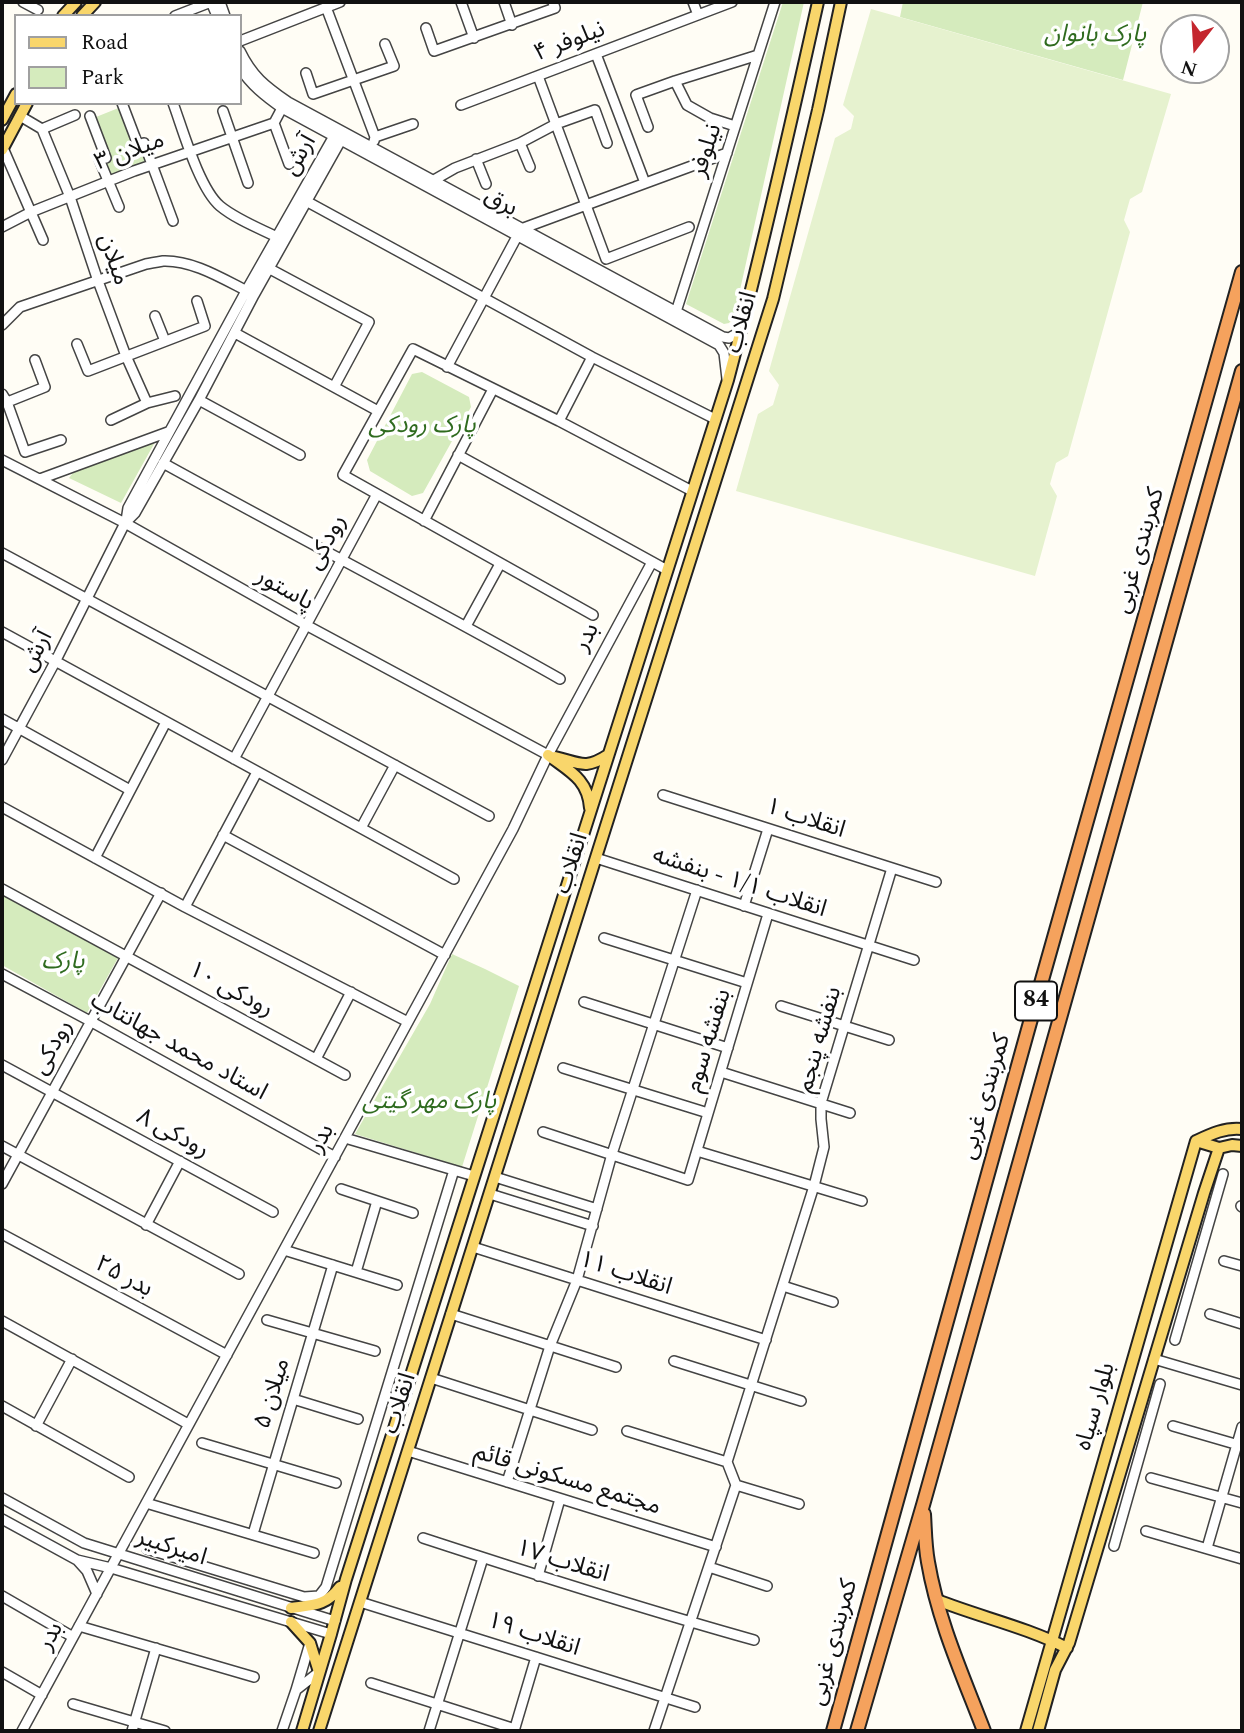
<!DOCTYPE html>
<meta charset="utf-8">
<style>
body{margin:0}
#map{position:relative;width:1244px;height:1733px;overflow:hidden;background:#fffdf5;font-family:Spectral,serif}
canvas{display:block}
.frame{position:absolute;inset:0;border:4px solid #111;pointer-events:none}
.legend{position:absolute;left:14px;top:14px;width:228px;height:91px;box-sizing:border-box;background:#fff;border:2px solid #a0a0a0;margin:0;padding:9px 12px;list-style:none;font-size:21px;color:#111}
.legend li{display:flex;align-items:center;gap:14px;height:35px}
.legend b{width:35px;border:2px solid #a0a0a0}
.north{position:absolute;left:1160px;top:14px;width:70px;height:70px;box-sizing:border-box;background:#fff;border:2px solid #a0a0a0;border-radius:50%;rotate:197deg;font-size:19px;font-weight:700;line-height:28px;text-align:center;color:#111}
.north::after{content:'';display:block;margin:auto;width:24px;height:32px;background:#c4262e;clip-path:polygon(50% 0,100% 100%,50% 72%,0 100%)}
</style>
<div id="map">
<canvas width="1244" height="1733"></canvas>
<div class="frame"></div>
<ul class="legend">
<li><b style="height:9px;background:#f9d66b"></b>Road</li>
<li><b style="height:19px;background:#d5ebbd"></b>Park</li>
</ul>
<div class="north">N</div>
</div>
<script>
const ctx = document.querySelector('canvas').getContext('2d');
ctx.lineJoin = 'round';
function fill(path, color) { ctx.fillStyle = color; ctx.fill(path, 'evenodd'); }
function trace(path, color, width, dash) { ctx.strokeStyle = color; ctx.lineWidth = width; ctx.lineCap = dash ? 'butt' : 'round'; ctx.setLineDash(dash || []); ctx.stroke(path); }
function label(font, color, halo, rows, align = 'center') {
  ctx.font = font + ' Spectral,"Noto Sans Arabic",serif'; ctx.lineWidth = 7; ctx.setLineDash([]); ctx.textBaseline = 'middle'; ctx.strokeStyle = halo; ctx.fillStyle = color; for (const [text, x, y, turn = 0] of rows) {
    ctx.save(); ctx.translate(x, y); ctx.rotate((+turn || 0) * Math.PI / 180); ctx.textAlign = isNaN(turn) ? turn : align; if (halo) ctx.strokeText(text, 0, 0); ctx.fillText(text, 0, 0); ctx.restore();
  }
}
fill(new Path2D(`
 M783 2H804L734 317 729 323 724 324 686 304Z
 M903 2H1143L1123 80 900 17Z
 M121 107 135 150 142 148 147 163 109 177 103 162 111 158 96 117Z
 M422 372 469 397 471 407 423 493 412 496 370 471 367 460 412 374Z
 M153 441 154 444 121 503 69 478 78 466Z
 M2 892 118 958 87 1013 2 965Z
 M452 954 485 969 519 986 462 1167 355 1134 430 1004Z`), '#d5ebbd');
fill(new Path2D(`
 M871 9 1171 94 1142 192 1130 199 1124 220 1130 232 1068 456 1056 463 1050 484 1057 496 1035 576 736 491 758 414 773 405 779 385 769 371 835 138 851 129 854 116 843 105Z`), '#e6f2cf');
const minor = new Path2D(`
 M23 2 38 10
 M211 2 217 16
 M220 2 225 16
 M461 2 474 38
 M504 2 512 25
 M693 2 698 15
 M326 7 375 137
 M175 16 211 2
 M426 28 434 51 555 8 553 2
 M240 41 340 2
 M240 51C252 76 265 86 288 102L723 337 729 338 740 332
 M596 54 645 183
 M240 68C251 85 265 96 282 108L719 345 724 353 727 379
 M306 73 313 94 394 66 385 44
 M538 76 606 259 689 227
 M675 81 687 105 710 118 735 126
 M122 103 138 145 144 143 173 221
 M173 103C183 130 199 188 220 206 237 220 261 229 281 239
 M461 105 732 2
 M282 108 274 123 289 164
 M223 111 248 183
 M20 116 42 129
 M90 116 106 158 99 159 119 207
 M648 127 636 95 675 81 758 55
 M42 129 70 197 98 281 126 356 147 403
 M42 129 75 115
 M374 141 375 137 413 124
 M520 143 530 167
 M3 148 43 240
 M476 159 486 184
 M434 180 455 168 520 143 556 124 595 110 607 143
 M306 201 592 357 715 419
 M2 227 31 212 134 171 274 123
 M270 269 369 322 334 387
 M675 315 775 2
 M155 316 165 341
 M2 325 20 307 146 264C151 263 157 262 163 261 193 260 223 279 249 292
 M235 333 378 411
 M77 344 88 371 205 326 197 301
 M447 367 521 229 727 153
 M2 394 7 402 25 452 61 440
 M199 400 300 455
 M5 403 45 387 35 360
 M111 420 147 403 175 396
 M559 421 592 357
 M458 455 667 570
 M2 460 125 523 306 625 548 755
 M163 463C295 536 429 605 560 679
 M40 479 168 432
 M126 521 128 508 246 291 334 136 339 133
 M424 521 493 389
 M2 553 489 816
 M593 615 343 475 413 349 559 421 692 491
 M466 626 500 564
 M2 632 454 879
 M2 719 130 790
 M234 759 377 494
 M2 760 55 662 125 523 135 513 199 400 254 295 341 140V131
 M663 795 936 882
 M2 807 185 907 408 1022
 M361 828 395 765
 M223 835 445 955
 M95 858 166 722
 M596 858 914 960
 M2 889 345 1075
 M744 906 768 829
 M185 907 257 772
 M604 938 747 983
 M2 974 90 1021 335 1157
 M584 1002 728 1048
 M781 1006 889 1040
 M316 1059 351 992
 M2 1065 273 1212
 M563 1068 708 1113
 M721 1072 850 1113
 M543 1132 688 1180 768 914
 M345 1138 474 1176
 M2 1146 239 1274
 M697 1151 862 1201
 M495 1177 597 1209
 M2 1184 161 893
 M341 1189 413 1213
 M490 1194 593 1226
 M1241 1206 1242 1207
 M146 1225 180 1161
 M2 1234 227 1355
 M473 1247 766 1340
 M284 1250 397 1285
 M1224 1261 1242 1266
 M356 1272 377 1201
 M783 1286 833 1302
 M451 1314 616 1367
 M1210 1314 1242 1324
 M267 1320 375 1351
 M2 1321 188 1424
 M1175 1340 1223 1174
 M1154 1359 1242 1385
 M674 1361 801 1401
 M431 1378 592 1430
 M293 1399 358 1419
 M2 1406 129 1477
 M36 1426 72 1359
 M1173 1426 1242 1446
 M627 1431 727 1462
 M202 1443 336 1483
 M408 1451 716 1547
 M1151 1478 1242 1503
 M507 1482 550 1346 577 1280 612 1154 697 890
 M736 1485 799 1504
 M2 1498 84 1543 335 1621
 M146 1503 314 1553
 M2 1519 77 1560 111 1568 331 1634
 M1146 1531 1242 1559
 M253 1534 333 1265
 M423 1538C533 1574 643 1609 754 1640
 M1114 1546 1160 1384
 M1207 1548 1242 1427
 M147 1549 304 1597 319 1596 326 1587 454 1170
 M78 1561 87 1571 97 1594
 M709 1567 767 1586
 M538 1576 560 1499
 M2 1596 73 1637
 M360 1602 695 1707
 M79 1626 254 1677
 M2 1672 42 1695
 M371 1683 515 1729
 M296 1690 310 1643
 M73 1704 165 1731
 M22 1731 513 829 548 755 652 562
 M132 1731 156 1648
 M282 1731 296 1690 319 1672
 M429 1731 483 1558
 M514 1731 536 1657
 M654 1731 736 1485 727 1462 814 1186 824 1147 821 1119V1103L892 868`);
const major = new Path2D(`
 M63 16 76 2
 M82 16 95 2
 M2 120 16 94
 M2 150 27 103
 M548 755C569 771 588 779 590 808
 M555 757C580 763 585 770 608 755
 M1196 1141 1219 1148 1232 1145 1242 1146
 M937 1600C980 1617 1026 1627 1067 1648
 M291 1608C313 1605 326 1606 340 1587
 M291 1622 310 1643 319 1672
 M302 1731 331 1634 346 1579 728 380C761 255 790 128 818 2
 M319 1731 773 299 818 110 841 2
 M1026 1731 1196 1141C1211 1134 1226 1127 1242 1129
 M1038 1731 1055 1670 1069 1643 1204 1193 1219 1148`);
const highway = new Path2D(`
 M924 1514C925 1530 925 1546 928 1562 938 1621 963 1676 984 1731
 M833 1731 1029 1026 1242 272
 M857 1731 923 1505 1242 371`);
trace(minor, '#444', 12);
trace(major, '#222', 14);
trace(highway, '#222', 16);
trace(minor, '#fff', 9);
trace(major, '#f9d66b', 10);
trace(highway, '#f5a25d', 12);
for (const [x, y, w] of [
 [1036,1001,42]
]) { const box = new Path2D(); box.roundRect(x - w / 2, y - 19.5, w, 39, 5); ctx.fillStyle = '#fff'; ctx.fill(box); trace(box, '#111', 2); }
label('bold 23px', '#111', null, [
 ["84",1036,1001]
]);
label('italic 24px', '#2f6b1f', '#fff', [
 ["پارک بانوان",1095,36],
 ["پارک رودکی",422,427],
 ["پارک",63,963],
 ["پارک مهر گیتی",429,1103]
]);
label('24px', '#111', '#fff', [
 ["نیلوفر ۴",570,43,-21],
 ["نیلوفر",708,151,-72],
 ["میلان ۳",130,153,-20],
 ["آرش",301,156,-60],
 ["برق",500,204,28],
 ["میلان",112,260,71],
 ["انقلاب",743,323,-74],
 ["رودکی",328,543,-62],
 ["کمربندی غربی",1141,551,-74],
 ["پاستور",284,591,29],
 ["بدر",588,638,-62],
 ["آرش",38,652,-62],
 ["انقلاب ۱",805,820,18],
 ["انقلاب",573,864,-72],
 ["انقلاب ۱/۱ - بنفشه",739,884,18],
 ["رودکی ۱۰",230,991,28],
 ["بنفشه پنجم",821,1040,-74],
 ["بنفشه سوم",710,1041,-73],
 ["رودکی",54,1048,-61],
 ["استاد محمد جهانتاب",178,1048,29],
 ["کمربندی غربی",987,1097,-74],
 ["رودکی ۸",172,1135,28],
 ["بدر",323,1139,-61],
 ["انقلاب ۱۱",625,1275,18],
 ["بدر ۲۵",123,1278,28],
 ["میلان ۵",274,1394,-73],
 ["انقلاب",401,1404,-72],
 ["بلوار سپاه",1097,1407,-74],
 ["مجتمع مسکونی قائم",567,1481,17],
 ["امیرکبیر",171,1549,18],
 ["انقلاب ۱۷",562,1563,17],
 ["انقلاب ۱۹",533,1636,18],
 ["بدر",52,1637,-61],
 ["کمربندی غربی",835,1643,-75]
]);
</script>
